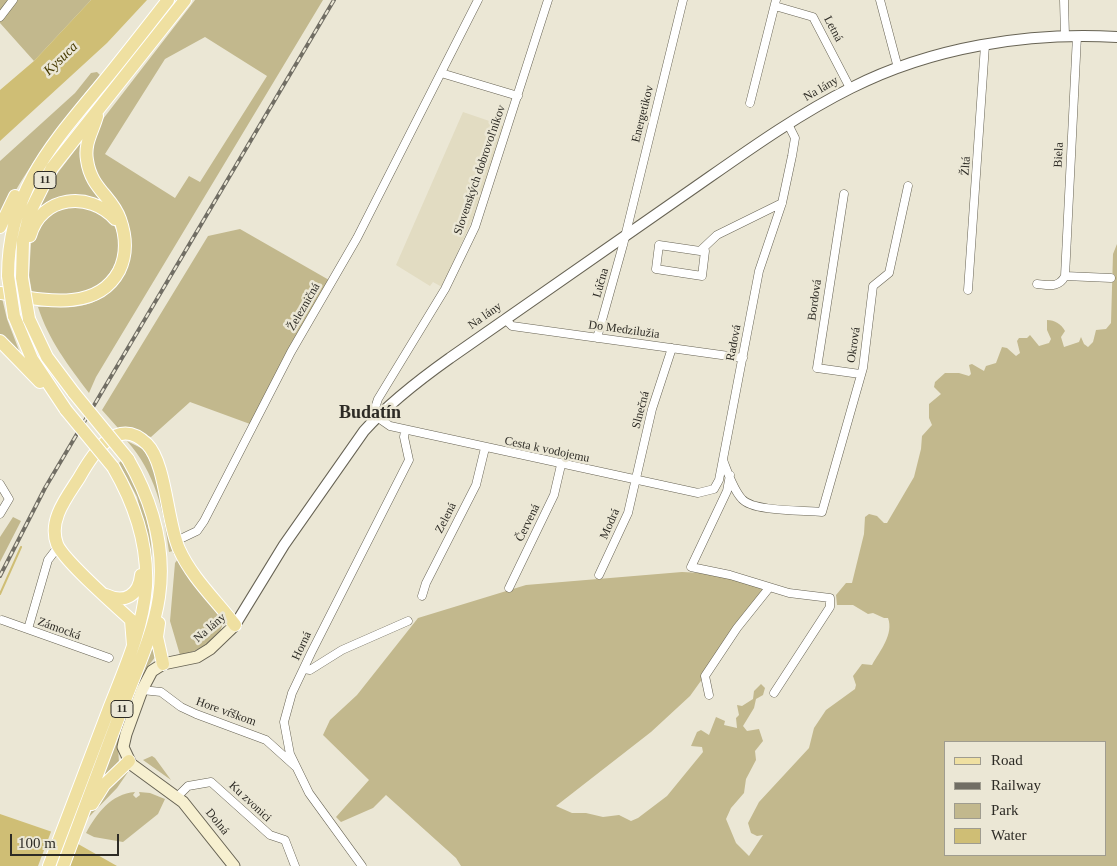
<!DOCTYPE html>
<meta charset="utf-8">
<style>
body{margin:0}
#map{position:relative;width:1117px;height:866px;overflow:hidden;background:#ebe7d5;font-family:Georgia,serif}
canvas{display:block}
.legend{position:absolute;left:944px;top:741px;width:162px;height:115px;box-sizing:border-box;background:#ebe7d5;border:1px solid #9f9c8f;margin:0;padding:6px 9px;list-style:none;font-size:15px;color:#2d2b25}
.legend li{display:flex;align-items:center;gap:10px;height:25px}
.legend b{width:25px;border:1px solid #9f9c8f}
.scale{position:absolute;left:10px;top:834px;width:109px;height:22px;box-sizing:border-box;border:2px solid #2d2b25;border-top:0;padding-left:6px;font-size:15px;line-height:18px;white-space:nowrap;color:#2d2b25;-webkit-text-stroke:4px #ebe7d5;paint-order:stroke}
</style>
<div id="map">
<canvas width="1117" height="866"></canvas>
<ul class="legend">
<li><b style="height:6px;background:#efe0a1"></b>Road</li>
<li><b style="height:6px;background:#716e64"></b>Railway</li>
<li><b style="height:14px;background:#c2b88d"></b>Park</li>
<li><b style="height:14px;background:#cfbe75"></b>Water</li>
</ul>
<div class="scale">100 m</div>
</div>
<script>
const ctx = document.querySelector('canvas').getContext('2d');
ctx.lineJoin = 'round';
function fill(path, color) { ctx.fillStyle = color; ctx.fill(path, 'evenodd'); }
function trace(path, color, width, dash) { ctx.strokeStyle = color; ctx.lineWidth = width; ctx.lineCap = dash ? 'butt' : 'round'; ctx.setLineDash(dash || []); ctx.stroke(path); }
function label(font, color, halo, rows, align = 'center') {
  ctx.font = font + ' Georgia,serif'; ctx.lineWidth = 5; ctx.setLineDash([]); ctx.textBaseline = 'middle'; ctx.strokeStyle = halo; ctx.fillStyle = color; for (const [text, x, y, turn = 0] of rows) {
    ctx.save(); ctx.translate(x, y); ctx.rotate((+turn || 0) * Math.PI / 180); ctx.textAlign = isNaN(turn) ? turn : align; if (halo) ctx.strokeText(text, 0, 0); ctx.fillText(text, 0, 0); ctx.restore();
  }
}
fill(new Path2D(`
 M463 112 504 126 473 218 442 287 433 282 430 286 396 265Z`), '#e2dcc2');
fill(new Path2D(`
 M0 0H91L34 61 0 23Z
 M195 0H323L96 377 89 393C68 365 49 341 38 307 50 306 61 308 73 307 113 303 116 279 131 247L91 165 96 128ZM205 37 267 76 200 182 189 176 175 198 105 154 165 59Z
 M91 73 97 72 100 75C61 123 28 164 0 219V161L75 93Z
 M83 140 106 204 99 201 38 211 50 183Z
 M85 204C93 209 107 216 113 224 133 256 103 293 70 296 58 296 44 294 32 293L29 275 31 244 34 233 48 213Z
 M240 229 329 280 250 424 190 402 151 437 118 428 102 410 208 236Z
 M1117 244V866H461L456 858 386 795 373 808 341 822 336 817 369 780 323 735 330 720 357 695 418 618 526 585 682 572 723 574 775 586 726 646 690 696 651 732 556 806 572 813H586L603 817 619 815 631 821 638 818 667 796 703 752 702 747 691 746 697 732 701 730 709 735 716 717 725 721 724 725 737 728 736 718 739 715 737 705 742 706 753 699 754 691 761 684 765 688 763 695 756 699 754 708 743 726 747 731 759 729 763 741 755 751 756 760 746 779 744 793 731 808 726 819 736 843 749 856 763 835 757 836 751 833 748 823 759 802 809 748 814 728 826 710 855 689 856 685 853 676 862 664 872 665C880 651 894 634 888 618H884L873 613 868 614 853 605H837L836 595 846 583H852L864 534 865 517 869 514 877 516 884 523H887L914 477 921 449 922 436 932 425 929 418V404L941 394 934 387 935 382 945 373H959L969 376 971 374 969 365 972 364 984 371 986 366 996 363 1002 347 1007 348 1016 356 1020 353 1017 341 1019 338H1027L1030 335 1039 346 1049 343 1051 339 1047 330V320C1055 320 1061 324 1065 331L1061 337 1064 347 1079 342 1081 337 1084 344 1088 347 1093 342 1096 330 1106 329 1111 323 1113 254ZM946 742H1106V855H946Z
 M0 298H2L7 319 20 353 0 337Z
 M127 441 143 449 154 468 175 553 173 554V551L169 552C164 511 155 472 127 441Z
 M121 461C160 519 159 588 138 652L150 550 137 497 119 463Z
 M13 517 21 521 0 562V537Z
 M178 559 223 619C224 638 196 653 180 655L170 621 175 563Z
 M153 636 156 656 145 670 118 746 119 763 99 785Z
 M152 756 155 758 171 780 143 760Z
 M125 772H128L117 788 88 818 97 800Z
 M135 792 133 795 136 798 140 795 139 792 150 793 165 799 158 814 123 842 94 837 86 833C97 813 111 794 135 792Z`), '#c2b88d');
fill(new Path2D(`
 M91 0H147L107 43 0 141V90L34 61Z
 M0 814 64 836 117 866H0Z`), '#cfbe75');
fill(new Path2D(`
 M52 829 65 834 55 866H38Z`), '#ebe7d5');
trace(new Path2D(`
 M0 594 21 547`), '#cfbe75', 2);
const minor = new Path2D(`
 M548 0 475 227 445 289 378 399 375 408 377 417 390 426 698 493 714 489 719 480 759 271 782 203 792 156 795 138 788 124
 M880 0 898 68
 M1064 0 1065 36
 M775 6 813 17 850 88
 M0 17 13 0
 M441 73 518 96
 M750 103 776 0
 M844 194 817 368 860 374
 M700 251H705L702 276 656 269 659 245 700 251 717 235 782 203
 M1065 276 1077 36
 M1037 284C1049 285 1059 288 1065 276L1111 278
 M968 290 985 45
 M505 319 512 326 743 358
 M597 338 623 245 683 0
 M723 460C728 473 733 489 742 499 753 512 805 510 822 512L863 368 873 286 889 273 908 186
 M730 475 727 491 691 567 730 575 789 593 830 598V607L774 693
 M0 484 9 499 0 514
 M176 541 197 531 204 521 291 352 357 238 478 0
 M599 575 628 513 652 409 672 348
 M509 588 554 495 561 465
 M422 596 426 583 476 485 485 448
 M2 620 109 658
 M28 629 48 560 58 547
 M304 669 310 670 342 650 408 621
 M142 690 161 692 181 707 196 714 266 740 296 767
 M709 695 705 676 737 628 769 588
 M177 797 188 786 211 782 270 835 285 840 295 866
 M362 866 309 793 290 754 284 722 292 693 311 653 409 460 404 437 405 431`);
const tertiary = new Path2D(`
 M235 625 284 545 364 431C389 403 419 380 450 358 527 304 604 250 681 197 736 159 791 118 851 88 932 47 1027 32 1117 37`);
const secondary = new Path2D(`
 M234 866 183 802 131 764 123 747 126 734 142 690 152 671 163 664 197 657 210 649 235 625`);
const primary = new Path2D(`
 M0 227 15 196
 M30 236C41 195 90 191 115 219
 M8 276C8 190 53 143 104 81 126 54 147 27 168 0
 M22 278 23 241 30 212 52 168 185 0
 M0 293C39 299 96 314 119 271 127 255 126 236 120 219 112 196 91 189 87 160 84 143 93 131 97 116
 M14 316 32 359 66 410
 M29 319 47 357 74 393
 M0 341 40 382
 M106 595C125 604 139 595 141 575
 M159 623 157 637 163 664
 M133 645 131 620C116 606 63 560 57 544 48 520 67 497 79 478 92 455 117 414 147 444 166 463 167 522 179 549 192 578 216 600 235 625
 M92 804 104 785 129 761
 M49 866C69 813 90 759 110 706 125 668 143 628 146 586 148 544 134 503 113 467
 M63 866C84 809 106 752 127 695 139 664 154 631 159 597 166 549 152 501 128 459`);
trace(minor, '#676354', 9);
trace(tertiary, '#676354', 12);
trace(secondary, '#676354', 13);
trace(primary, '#fff', 14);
trace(minor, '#fff', 8);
trace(tertiary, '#fff', 10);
trace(secondary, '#f7f0d0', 11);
trace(primary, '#efe0a1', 12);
const rail = new Path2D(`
 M0 576 45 488 334 0`);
trace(rail, '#716e64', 4);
trace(rail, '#ebe7d5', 2, [5.5]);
const primaryBridge = new Path2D(`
 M8 276 14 316
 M22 278 29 319
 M74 393 128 459
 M66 410 113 467`);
trace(primaryBridge, '#fff', 14, []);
trace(primaryBridge, '#efe0a1', 12);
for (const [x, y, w] of [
 [45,180,22],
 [122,709,22]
]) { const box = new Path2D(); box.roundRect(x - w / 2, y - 8.5, w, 17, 4); ctx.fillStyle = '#ebe7d5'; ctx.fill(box); trace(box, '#2d2b25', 1); }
label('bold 11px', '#2d2b25', null, [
 ["11",45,180],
 ["11",122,709]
]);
label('12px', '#2d2b25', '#ebe7d5', [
 ["Letná",833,29,62],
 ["Na lány",821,89,-30],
 ["Energetikov",643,114,-76],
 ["Biela",1059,155,-87],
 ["Žltá",966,166,-86],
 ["Slovenských dobrovoľníkov",480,170,-71],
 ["Lúčna",601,283,-74],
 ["Bordová",815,300,-82],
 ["Železničná",304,307,-60],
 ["Na lány",485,316,-35],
 ["Do Medzilužia",624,330,8],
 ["Radová",734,343,-79],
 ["Okrová",854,345,-82],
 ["Slnečná",641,410,-75],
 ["Cesta k vodojemu",547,450,12],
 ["Zelená",446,518,-63],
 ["Červená",528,523,-64],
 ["Modrá",610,524,-66],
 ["Na lány",210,628,-41],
 ["Zámocká",59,629,20],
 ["Horná",302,646,-65],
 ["Hore vŕškom",226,712,20],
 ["Ku zvonici",250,802,43],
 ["Dolná",217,822,51]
]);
label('italic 14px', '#473b00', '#ebe7d5', [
 ["Kysuca",61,59,-44]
]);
label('bold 18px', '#2d2b25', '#ebe7d5', [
 ["Budatín",370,413]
]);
</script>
